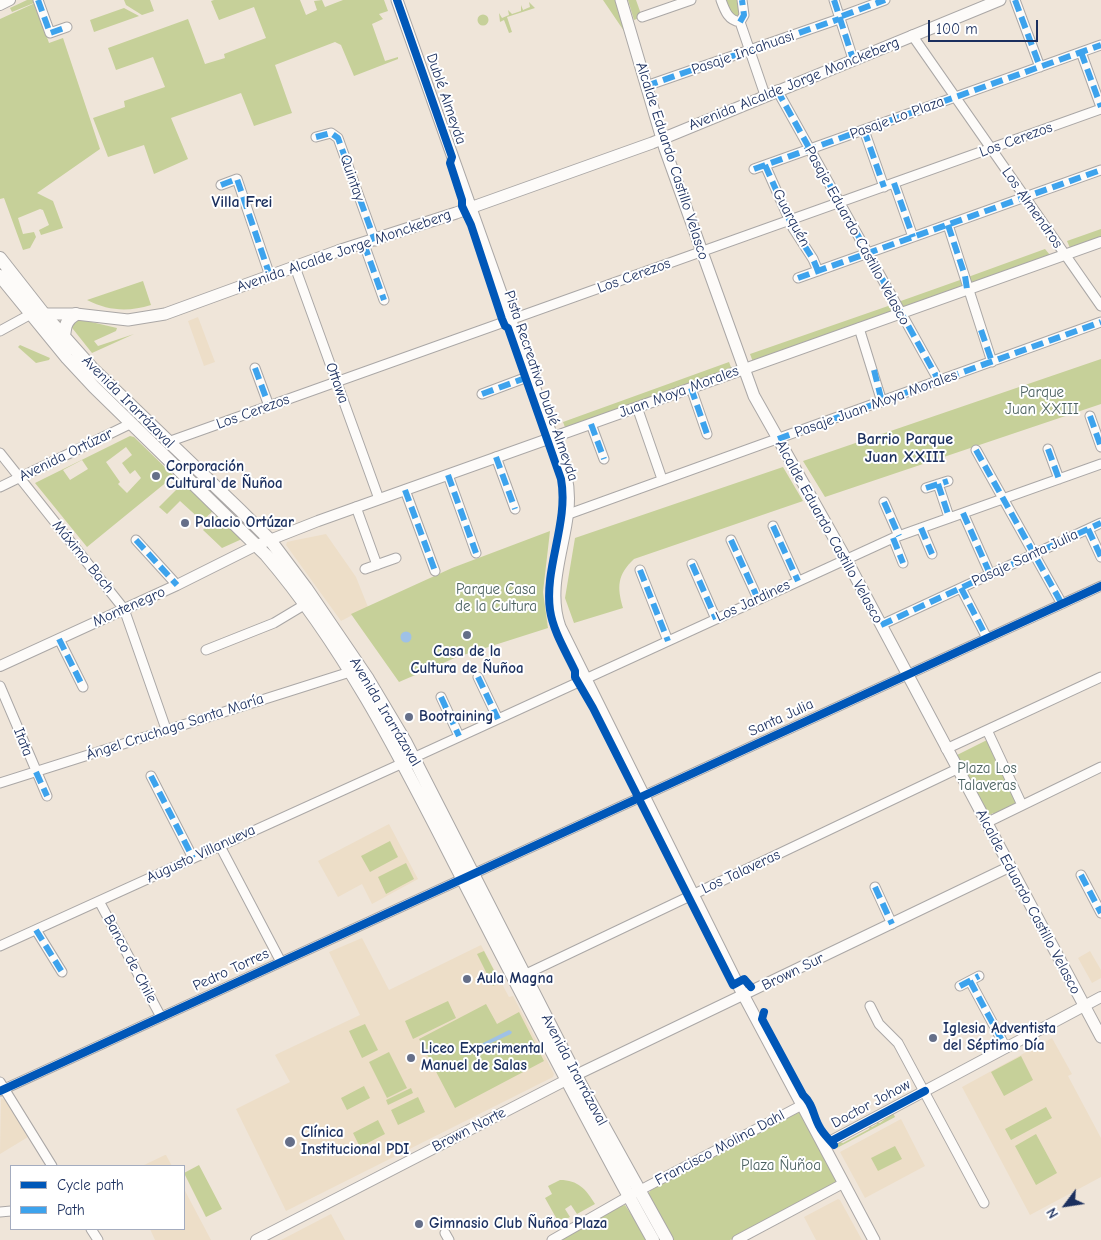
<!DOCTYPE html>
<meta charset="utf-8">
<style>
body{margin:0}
#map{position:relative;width:1101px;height:1240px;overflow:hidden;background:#efe5d9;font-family:"Comic Neue",sans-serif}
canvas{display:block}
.legend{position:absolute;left:10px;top:1165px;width:175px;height:65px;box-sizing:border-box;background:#fff;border:1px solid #a4acbf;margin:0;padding:6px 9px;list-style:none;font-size:15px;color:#1b2f5e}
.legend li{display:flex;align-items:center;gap:10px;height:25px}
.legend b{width:25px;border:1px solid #a4acbf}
.north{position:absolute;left:1041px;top:1180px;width:50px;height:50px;-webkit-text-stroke:4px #fff;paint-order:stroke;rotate:239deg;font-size:14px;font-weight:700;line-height:20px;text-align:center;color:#1b2f5e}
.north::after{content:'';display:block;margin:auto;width:18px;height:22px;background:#1b2f5e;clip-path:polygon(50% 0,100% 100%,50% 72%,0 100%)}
.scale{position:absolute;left:928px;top:20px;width:110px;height:22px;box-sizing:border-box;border:2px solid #1b2f5e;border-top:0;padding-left:6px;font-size:15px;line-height:18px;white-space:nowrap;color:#1b2f5e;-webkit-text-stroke:4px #fff;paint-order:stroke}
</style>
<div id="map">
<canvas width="1101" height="1240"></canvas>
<ul class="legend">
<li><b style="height:6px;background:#0057b8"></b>Cycle path</li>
<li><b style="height:6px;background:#3da3ed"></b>Path</li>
</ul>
<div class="north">N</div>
<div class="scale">100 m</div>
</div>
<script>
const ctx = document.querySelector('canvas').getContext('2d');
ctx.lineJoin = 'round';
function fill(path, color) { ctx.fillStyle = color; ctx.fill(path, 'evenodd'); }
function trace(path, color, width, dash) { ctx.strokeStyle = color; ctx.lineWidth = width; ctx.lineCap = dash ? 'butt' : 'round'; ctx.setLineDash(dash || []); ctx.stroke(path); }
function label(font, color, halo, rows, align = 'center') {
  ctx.font = font + ' "Comic Neue",sans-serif'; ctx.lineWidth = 4; ctx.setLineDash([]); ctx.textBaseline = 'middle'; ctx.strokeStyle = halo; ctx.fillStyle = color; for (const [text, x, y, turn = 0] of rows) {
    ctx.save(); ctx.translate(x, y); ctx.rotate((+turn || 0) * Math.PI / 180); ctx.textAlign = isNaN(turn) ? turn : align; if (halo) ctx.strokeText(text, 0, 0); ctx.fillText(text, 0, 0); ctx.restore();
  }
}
fill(new Path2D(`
 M198 317 215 362 204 366 188 321Z
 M326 534 356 577 368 607 341 621 286 545 287 542 296 540Z
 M389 824 418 879 372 904 362 884 338 897 318 861Z
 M362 938 389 990 481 945 509 997 513 996 554 1074 553 1077 286 1211 236 1109 290 1082 275 1055 360 1015 329 952Z
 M1090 951 1101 970V978L1092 983 1078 958Z
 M1052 1038 1072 1074 1068 1076 1101 1138V1177L1030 1215 962 1087Z
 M1 1098 6 1100 28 1137 0 1154Z
 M901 1119 925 1166 865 1198 840 1152Z
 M166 1155 172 1166H142L165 1155Z
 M184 1189 211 1240H155L150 1229H184Z
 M838 1199 840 1200 862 1240H816L804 1217Z
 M331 1214 345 1240H281Z`), '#eddec8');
fill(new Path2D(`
 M27 0H33L34 3 12 12 10 8Z
 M124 0H150L154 11 142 15 126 5Z
 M214 0H300L306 15 317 10 314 1 322 0 325 7 343 0H384L388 11 379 14 383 19 372 24 385 61 398 57V59L354 76 341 45 335 42 275 65 292 113 254 126 241 93 171 118 188 159 154 174 144 145 108 157 93 118 125 107 124 101 165 87 153 57 116 70 108 48 188 19 205 64 225 58 224 54 266 38 254 7 219 20 211 1Z
 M603 0H616L625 31H624Z
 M628 0H636L642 17 634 20Z
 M723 0H738L739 18 729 13Z
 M529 2 535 8 507 17 512 32 509 33 504 20 500 22 499 13 502 18 509 15 508 10 512 14 521 11V5L523 10 530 7Z
 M35 3 49 43 63 38 100 149 37 193 53 201 63 228 41 235 39 230 49 225 43 210 40 209 18 218 23 234 34 232 36 237 30 248 23 250 4 198 0 199V19Z
 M124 8 139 16 94 32 90 20Z
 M477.5 20a5.5 5.5 0 1 1 11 0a5.5 5.5 0 1 1-11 0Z
 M1101 229V237L1070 248 1067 241Z
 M1045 249 1050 255 971 285 968 277Z
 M960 280 963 287 901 310 898 302Z
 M143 281 151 305C128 312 109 311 87 300Z
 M891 305 894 312 753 362 750 354Z
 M74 318 117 328 116 331 94 341 98 346 134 334 92 353 69 324Z
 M20 345 50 358 49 360 36 363 18 347Z
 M1101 359V404L825 497 803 461Z
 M729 362 732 370 566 430 563 422Z
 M130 436 134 437 174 476 87 547 35 483ZM126 447 132 455 122 463 130 474 135 470 141 478 127 493 118 484 120 482 106 462ZM82 460 88 469 70 480 63 470Z
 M783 467 803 501 634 559C617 575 617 587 623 608L574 623 565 598 575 538Z
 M183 483 213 511 202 521 180 501 167 514 159 507Z
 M217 515 242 539 222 548 203 530Z
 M550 531 543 592 548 628 457 657 399 682 351 614 452 568Z
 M987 740 1017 801 1016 804 994 815 993 813 988 816 957 755Z
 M390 841 398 857 370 872 361 856Z
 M406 863 414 879 386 894 378 877Z
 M484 951 500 982 493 986 477 954Z
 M448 1001 456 1018 413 1039 405 1021Z
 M486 1004 497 1024 519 1012 544 1061 455 1108 419 1039Z
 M365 1024 378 1050 362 1058 349 1031Z
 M389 1052 407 1088 387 1098 369 1062Z
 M1021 1056 1033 1080 1004 1096 991 1072Z
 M364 1086 370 1098 347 1110 341 1098Z
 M411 1088 413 1093 388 1105 386 1100Z
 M418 1097 425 1112 398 1125 391 1110Z
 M1046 1107 1052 1118 1011 1140 1005 1129Z
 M797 1112 801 1113 836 1181 835 1184 730 1240H672L647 1195 651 1190Z
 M893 1113 895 1117 837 1148 835 1144 840 1142 843 1143 869 1129 870 1126 872 1127 877 1124V1122L880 1123Z
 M378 1120 385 1134 360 1147 353 1133Z
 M1036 1134 1057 1173 1036 1185 1015 1146Z
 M895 1146 902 1159 878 1171 871 1158Z
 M199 1165 222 1209 206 1217 184 1173Z
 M560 1180C578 1180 586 1189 595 1204L577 1214 571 1205 565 1209 570 1217 559 1223 545 1198 552 1194 548 1186Z
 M625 1205 648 1240H561L621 1206Z`), '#c6d099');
fill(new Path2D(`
 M400.5 637a5.5 5.5 0 1 1 11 0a5.5 5.5 0 1 1-11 0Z
 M509 1030 512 1032 511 1034 480 1048 481 1044Z`), '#9fc1e6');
const minor = new Path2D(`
 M38 0 50 33 67 27
 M721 0C725 11 728 20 740 22
 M742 0 744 15 740 22 765 95
 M834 0 853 59
 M1015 0 1040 67
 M842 16 885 0
 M642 17 691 0
 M912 35 1101 306
 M1081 52 1101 107
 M646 86 839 19
 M777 90 939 381
 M864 130 884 187
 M316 137 331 133 338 138 375 241
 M765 165 793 228 813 259 818 271
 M754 169 1101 45
 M894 183 913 237
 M221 185 237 179 270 276
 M948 225 992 362
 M364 244 384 300
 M295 267 379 499
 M798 278 1101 170
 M859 328 882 402
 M0 331 31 314
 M255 368 269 406
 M691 388 707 434
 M482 394 530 376
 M637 407 662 479
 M1090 416 1101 447
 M591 424 604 459
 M168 442 1101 109
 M1048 449 1059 479
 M976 450 1062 604
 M0 453 124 609 166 729
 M496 457 515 509
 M448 475 476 553
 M938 484 949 517
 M0 487 132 423
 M926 488 948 481
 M405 490 435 571
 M884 502 899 536
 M356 507 377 565
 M963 513 990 574
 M566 515 1101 322
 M773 526 798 581
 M921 528 932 554
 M1088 529 1101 557
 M893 538 903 563
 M136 540 177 585
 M731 540 758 599
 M692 564 716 619
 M365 569 396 558
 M640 570 668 641
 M961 588 987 638
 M881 625 1101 523
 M59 639 83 687
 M206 650 274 623 304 605
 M478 677 498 719
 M0 686 47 796
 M441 697 459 736
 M987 730 1022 805
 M946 749 1101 677
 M413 758 893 538 1101 464
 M151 776 193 858
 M0 783 350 672
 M986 823 1101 767
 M220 846 281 962
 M1081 875 1101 913
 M875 887 892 924
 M99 901 161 1017
 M36 930 62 972
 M0 946 403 763
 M524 975 957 769
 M970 981 1006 1048
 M960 986 979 976
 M870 1006 879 1024 898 1043 984 1203
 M0 1082 52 1166
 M0 1091 1101 586
 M0 1212 11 1211
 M91 1229 98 1240
 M445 1233 449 1240
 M552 1240 629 1196 802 1105
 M737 1240 844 1183`);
const tertiary = new Path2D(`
 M0 5 10 0
 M0 666 177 585 257 545 318 521 1101 242
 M822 1141H831L1101 997
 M256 1240 576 1075 1009 867`);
const secondary = new Path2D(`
 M397 0 566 476C578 525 542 577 560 627L737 983 874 1240
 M621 0 665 149 754 396 846 559 1101 1037
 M38 314H76L128 320 165 314 338 251 456 213 652 143 1000 0`);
const primary = new Path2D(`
 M0 258 44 314 92 368 240 510 270 540 306 588 368 679 405 741 582 1087 667 1240
 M0 276 67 358 94 387 266 555C349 652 405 767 463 880 525 1000 587 1122 653 1240
 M64 337C65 326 66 320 76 314`);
trace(minor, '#aaa7a6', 11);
trace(tertiary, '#aaa7a6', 12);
trace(secondary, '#aaa7a6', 13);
trace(primary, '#aaa7a6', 14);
trace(minor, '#fdfbf9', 9);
trace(tertiary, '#fdfbf9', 10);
trace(secondary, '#fdfbf9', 11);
trace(primary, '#fdfbf9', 12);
trace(new Path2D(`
 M38 0 50 33 67 27
 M834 0 853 59
 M1015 0 1040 67
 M842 16 885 0
 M740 22 744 15 742 0
 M1081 52 1101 107
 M646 86 839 19
 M777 90 939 381
 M864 130 884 187
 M316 137 331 133 338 138 375 241
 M765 165 793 228 813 259 818 271
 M754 169 1101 45
 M894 183 913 237
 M221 185 237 179 270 276
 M948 225 965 276 967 289
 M364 244 384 300
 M798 278 1101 170
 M981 330 992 362
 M255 368 269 406
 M874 370 882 402
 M691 388 707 434
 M482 394 528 377
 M1090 416 1101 447
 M591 424 604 459
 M778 439 1101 322
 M1048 449 1059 479
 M976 450 1062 604
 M496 457 515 509
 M448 475 476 553
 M938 484 949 517
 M926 488 948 481
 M405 490 435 571
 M884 502 899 536
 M963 513 990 574
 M773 526 798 581
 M921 528 932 554
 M1088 529 1101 557
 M893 538 903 563
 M136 540 177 585
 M731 540 758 599
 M692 564 716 619
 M640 570 668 641
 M961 588 987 638
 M881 625 1101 523
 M59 639 83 687
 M478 677 498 719
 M441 697 459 736
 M36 772 47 796
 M151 776 193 858
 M1081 875 1101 913
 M875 887 892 924
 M36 930 62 972
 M970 981 1006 1048
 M960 986 979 976`), '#3da3ed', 6, [12, 6]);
trace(new Path2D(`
 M397 0 452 157 450 163 462 200V206L471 225 502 319 505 326 508 328 561 479C569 522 544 568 550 610 553 631 566 652 575 671V677L593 708 733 985 744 979 751 987
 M764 1012 762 1019 803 1095C813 1104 813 1115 819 1126 823 1134 829 1139 834 1145
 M0 1091 1101 586
 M831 1141 925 1091`), '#0057b8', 8);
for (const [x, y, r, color] of [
 [156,476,5,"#656f89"],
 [185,523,5,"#656f89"],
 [467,635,5,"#656f89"],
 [409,717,5,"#656f89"],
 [467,979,5,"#656f89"],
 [933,1038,5,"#656f89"],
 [411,1058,5,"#656f89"],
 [290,1142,6,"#656f89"],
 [419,1224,5,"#656f89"]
]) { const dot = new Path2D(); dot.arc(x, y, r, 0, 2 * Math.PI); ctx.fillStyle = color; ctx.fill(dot); trace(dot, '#fff', 2); }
label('15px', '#1b2f5e', '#fff', [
 ["Pasaje Incahuasi",743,53,-19],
 ["Avenida Alcalde Jorge Monckeberg",794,84,-22],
 ["Dublé Almeyda",446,99,71],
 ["Pasaje Lo Plaza",897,118,-20],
 ["Los Cerezos",1016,140,-20],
 ["Alcalde Eduardo Castillo Velasco",672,161,72],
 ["Quintay",352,178,71],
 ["Los Almendros",1032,208,55],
 ["Guarquén",791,218,62],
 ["Pasaje Eduardo Castillo Velasco",857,236,61],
 ["Avenida Alcalde Jorge Monckeberg",344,251,-19],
 ["Los Cerezos",634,276,-20],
 ["Ottawa",337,383,70],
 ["Pista Recreativa Dublé Almeyda",541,386,71],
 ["Juan Moya Morales",679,392,-20],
 ["Avenida Irarrázaval",128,402,45],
 ["Pasaje Juan Moya Morales",876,404,-20],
 ["Los Cerezos",253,412,-20],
 ["Avenida Ortúzar",66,455,-26],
 ["Alcalde Eduardo Castillo Velasco",829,532,61],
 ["Máximo Bach",83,557,51],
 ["Pasaje Santa Julia",1025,558,-25],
 ["Los Jardines",753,601,-25],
 ["Montenegro",129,607,-24],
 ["Avenida Irarrázaval",385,712,59],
 ["Santa Julia",781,718,-25],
 ["Ángel Cruchaga Santa María",175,727,-18],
 ["Itata",23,742,68],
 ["Augusto Villanueva",201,854,-25],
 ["Los Talaveras",741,872,-25],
 ["Alcalde Eduardo Castillo Velasco",1028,902,62],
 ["Banco de Chile",130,959,62],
 ["Pedro Torres",231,970,-25],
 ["Brown Sur",793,972,-26],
 ["Avenida Irarrázaval",574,1070,62],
 ["Doctor Johow",871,1104,-28],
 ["Brown Norte",469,1130,-27],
 ["Francisco Molina Dahl",720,1148,-28]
]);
label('15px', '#4b6160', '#fff', [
 ["Parque",1042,393],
 ["Juan XXIII",1042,410],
 ["Parque Casa",496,590],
 ["de la Cultura",496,607],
 ["Plaza Los",987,769],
 ["Talaveras",987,786],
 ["Plaza Ñuñoa",781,1166]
]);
label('bold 15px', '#1b2f5e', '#fff', [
 ["Corporación",166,467],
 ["Cultural de Ñuñoa",166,484],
 ["Palacio Ortúzar",195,523],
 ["Casa de la",467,652,"center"],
 ["Cultura de Ñuñoa",467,669,"center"],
 ["Bootraining",419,717],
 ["Aula Magna",477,979],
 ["Iglesia Adventista",943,1029],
 ["del Séptimo Día",943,1046],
 ["Liceo Experimental",421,1049],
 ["Manuel de Salas",421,1066],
 ["Clínica",301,1133],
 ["Institucional PDI",301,1150],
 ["Gimnasio Club Ñuñoa Plaza",429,1224]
], 'left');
label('bold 16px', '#1b2f5e', '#fff', [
 ["Villa Frei",242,202],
 ["Barrio Parque",905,439],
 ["Juan XXIII",905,457]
]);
</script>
